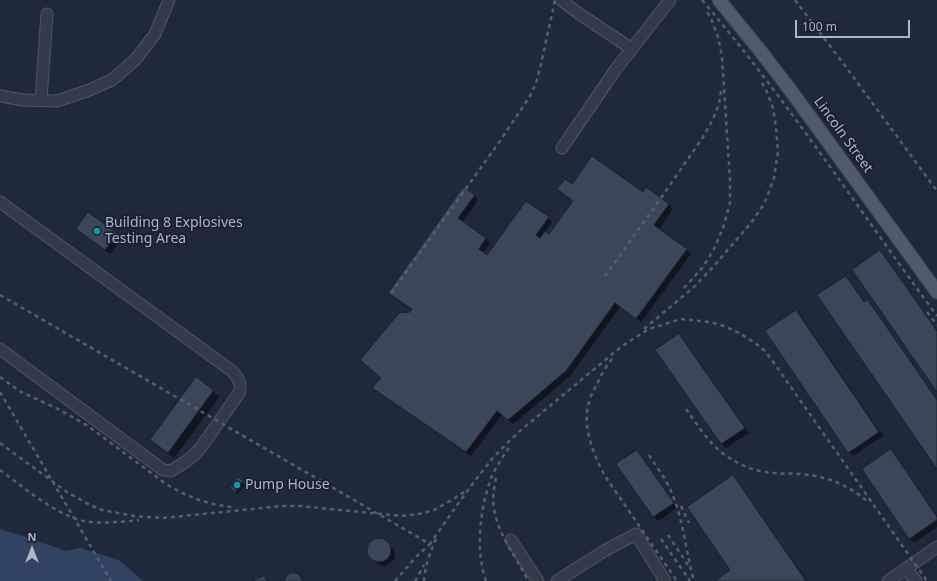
<!DOCTYPE html>
<style>
body{margin:0}
#map{position:relative;width:937px;height:581px;overflow:hidden;background:#202939;font-family:"Noto Sans",sans-serif}
canvas{display:block}
.north{position:absolute;left:12px;top:529px;width:40px;height:40px;-webkit-text-stroke:3px #19202d;paint-order:stroke;rotate:0deg;font-size:11px;font-weight:700;line-height:16px;text-align:center;color:#aeb6c6}
.north::after{content:'';display:block;margin:auto;width:14px;height:18px;background:#aeb6c6;clip-path:polygon(50% 0,100% 100%,50% 72%,0 100%)}
.scale{position:absolute;left:795px;top:20px;width:115px;height:18px;box-sizing:border-box;border:2px solid #aeb6c6;border-top:0;padding-left:5px;font-size:12px;line-height:14px;white-space:nowrap;color:#aeb6c6;-webkit-text-stroke:3px #19202d;paint-order:stroke}
</style>
<div id="map">
<canvas width="937" height="581"></canvas>
<div class="north">N</div>
<div class="scale">100 m</div>
</div>
<script>
const ctx = document.querySelector('canvas').getContext('2d');
ctx.lineJoin = 'round';
function fill(path, color) { ctx.fillStyle = color; ctx.fill(path, 'evenodd'); }
function trace(path, color, width, dash) { ctx.strokeStyle = color; ctx.lineWidth = width; ctx.lineCap = dash ? 'butt' : 'round'; ctx.setLineDash(dash || []); ctx.stroke(path); }
function label(font, color, halo, rows, align = 'center') {
  ctx.font = font + ' "Noto Sans",sans-serif'; ctx.lineWidth = 3.5; ctx.setLineDash([]); ctx.textBaseline = 'middle'; ctx.strokeStyle = halo; ctx.fillStyle = color; for (const [text, x, y, turn = 0] of rows) {
    ctx.save(); ctx.translate(x, y); ctx.rotate((+turn || 0) * Math.PI / 180); ctx.textAlign = isNaN(turn) ? turn : align; if (halo) ctx.strokeText(text, 0, 0); ctx.fillText(text, 0, 0); ctx.restore();
  }
}
fill(new Path2D(`
 M0 529 32 539 66 551 80 548 119 560 143 581H0Z`), '#324361');
fill(new Path2D(`
 M572 186 643 194 646 189 669 205 673 209 659 229 687 250 691 254 641 322 620 307 570 376 513 424 502 415 471 456 378 392 374 388 382 378 412 310 393 297 389 292 474 196 478 200 462 223 486 239 490 243 483 253 487 256 548 218 552 222 545 232 549 236 574 202 559 189Z
 M82 233 117 234 121 239 110 254Z
 M846 277 850 281 865 303 872 306 937 400V467Z
 M796 312 801 316 883 436 853 456 849 452Z
 M679 335 683 339 749 433 726 448 722 444 656 351Z
 M213 391 219 397 174 458 157 446 151 440Z
 M891 450 895 455 937 516V527L914 543 910 538 863 469Z
 M637 452 641 456 677 508 658 521 654 517 618 465Z
 M733 476 737 481 807 581H717L732 571Z
 M238 479 245 485 238 494 234 491Z
 M376 539H381L386 541 394 550 395 556 393 561 389 564 384 566 378 564 369 556 367 551 368 546 371 541Z`), '#0007');
const building = new Path2D(`
 M592 156 643 192 646 187 669 204 654 225 687 249 636 319 615 303 566 371 508 420 497 411 466 452 372 388 381 378 360 360 399 313 410 312 412 309 388 293 463 187 475 195 458 218 486 238 479 249 487 255 526 201 549 217 536 235 540 238 545 231 549 234 573 201 557 189 565 179 572 184Z
 M88 212 118 234 105 250 76 229Z
 M880 250 937 331V392L852 270Z
 M846 276 864 302 868 300 937 400V469L817 295Z
 M796 310 879 432 848 453 765 331Z
 M679 334 745 428 721 444 655 350Z
 M196 377 214 390 168 453 150 440Z
 M891 449 937 517V520L909 539 862 469Z
 M637 450 674 503 653 517 616 464Z
 M733 475 806 581H715L730 570 687 507Z
 M238 477 243 481 235 492 230 488Z
 M367 550a12 12 0 1 1 24 0a12 12 0 1 1-24 0Z
 M291 573H296L300 576 303 581H284L287 575Z
 M264 576 267 581H253Z`);
fill(building, '#3b4759');
trace(building, '#1b222f', 1);
const minor = new Path2D(`
 M561 0 578 13 632 49
 M0 96 23 100 57 101 87 91 112 80 135 60 155 34 169 0
 M41 100 47 14
 M562 148 616 69 670 0
 M0 202 232 371C238 378 242 383 239 393L202 446 195 454 188 460 171 471 163 470 0 349
 M511 540 538 581
 M906 569 916 581
 M557 581 604 551 636 534 665 581
 M888 581 937 547`);
const major = new Path2D(`
 M719 0 762 53 794 95 937 292`);
trace(minor, '#4e5664', 13);
trace(major, '#3d4453', 15);
trace(minor, '#333b49', 11);
trace(major, '#515a69', 13);
trace(new Path2D(`
 M702 0C787 100 859 210 937 316
 M795 0 843 63 937 191
 M605 276 661 198 703 137 713 119 719 104 721 91
 M684 288 703 267 714 249 723 228 730 203V180L722 57 718 37 711 18 707 12
 M391 293 502 138 530 96 536 83 541 64 555 0
 M0 295 430 544C450 515 470 486 492 459 501 449 511 439 521 430L622 346 649 329 681 319 710 322 724 326 741 334 755 343 765 351 774 363 927 581
 M927 312 937 325
 M644 329 694 287 713 267 751 223 764 204 774 178 778 152 776 127 773 108 766 90 761 81
 M612 359C607 365 602 373 599 380 595 388 590 396 588 406 583 429 594 456 605 476L677 581
 M0 377 21 392 30 396 56 408 69 415 88 426 166 484C187 497 209 505 233 507
 M0 392 111 581
 M686 409C699 427 712 449 733 460 744 467 759 472 773 473 782 474 791 473 800 474 826 476 850 485 869 503
 M0 443 67 492 90 505 102 510 134 516 163 518 282 506H299L402 516 419 514 434 510 450 501 464 492
 M649 455C657 468 668 481 673 496 684 523 686 553 694 581
 M0 470C23 487 56 515 84 521 101 524 121 522 139 520
 M496 478C494 488 492 498 494 508 498 536 517 557 528 581
 M681 506 689 523
 M668 535 688 565
 M661 539 690 581
 M395 581 416 557 430 544
 M415 581 424 565
 M424 581C425 566 430 552 436 539
 M486 581C475 550 480 509 491 478 496 467 503 456 510 446`), '#555f70', 2.5, [4, 4]);
for (const [x, y, r, color] of [
 [97,231,4,"#0f9aa8"],
 [237,485,4,"#0f9aa8"]
]) { const dot = new Path2D(); dot.arc(x, y, r, 0, 2 * Math.PI); ctx.fillStyle = color; ctx.fill(dot); trace(dot, '#19202d', 1.5); }
label('14px', '#aeb6c6', '#19202d', [
 ["Lincoln Street",843,135,54]
]);
label('14px', '#aeb6c6', '#19202d', [
 ["Building 8 Explosives",105,223],
 ["Testing Area",105,239],
 ["Pump House",245,485]
], 'left');
</script>
